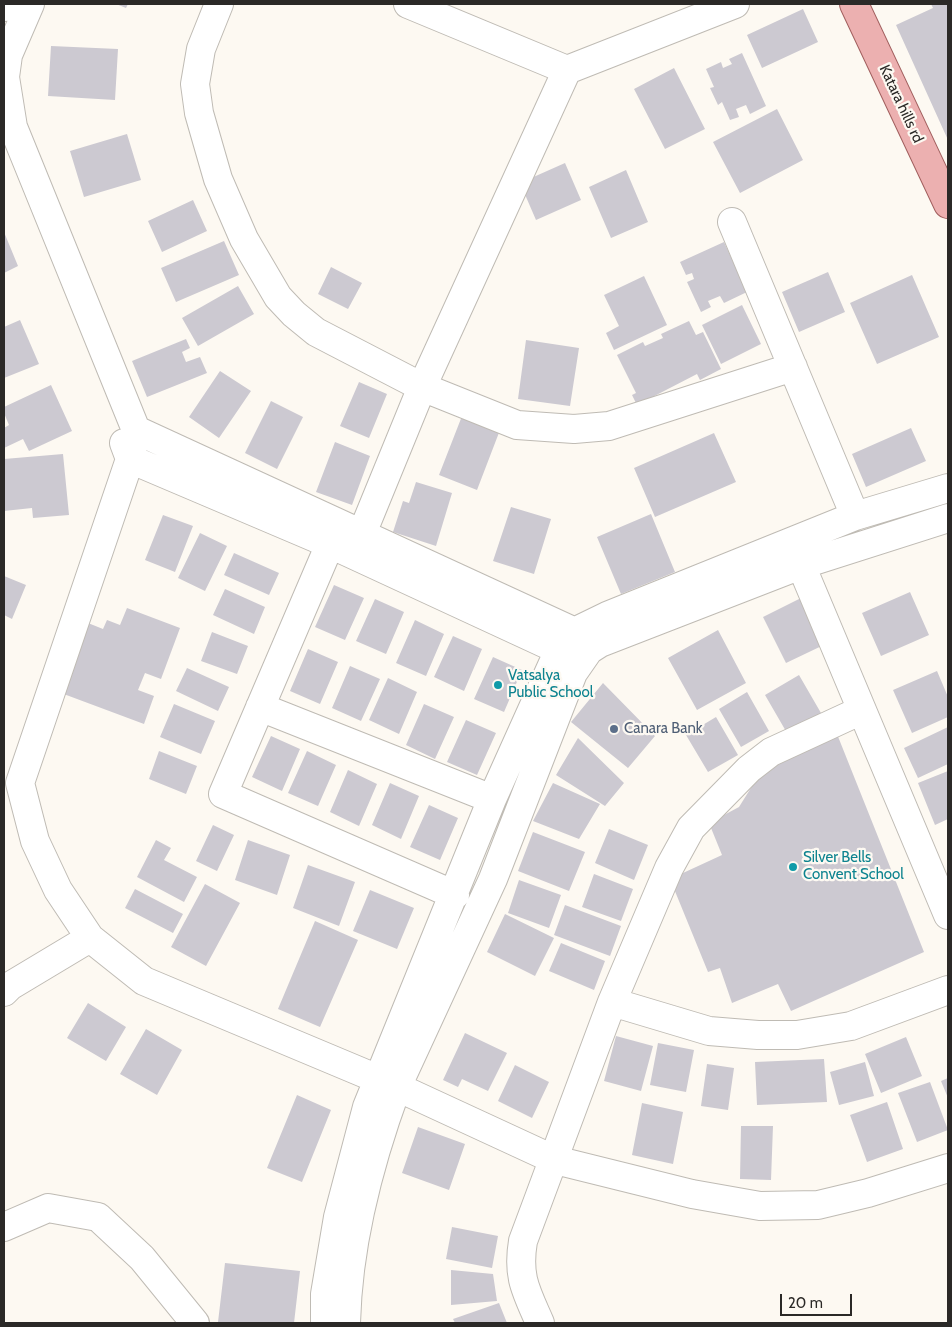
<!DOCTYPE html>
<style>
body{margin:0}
#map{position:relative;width:952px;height:1327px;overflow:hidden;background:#fdf9f2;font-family:Cabin,sans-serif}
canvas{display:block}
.frame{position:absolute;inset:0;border:5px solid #2b2927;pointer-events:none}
.scale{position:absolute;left:780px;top:1294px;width:72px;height:22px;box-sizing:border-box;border:2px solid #2b2927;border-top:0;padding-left:6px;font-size:15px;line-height:18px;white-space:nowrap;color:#2b2927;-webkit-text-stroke:4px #fdf9f2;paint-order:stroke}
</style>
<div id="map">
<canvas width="952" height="1327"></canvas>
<div class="frame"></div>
<div class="scale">20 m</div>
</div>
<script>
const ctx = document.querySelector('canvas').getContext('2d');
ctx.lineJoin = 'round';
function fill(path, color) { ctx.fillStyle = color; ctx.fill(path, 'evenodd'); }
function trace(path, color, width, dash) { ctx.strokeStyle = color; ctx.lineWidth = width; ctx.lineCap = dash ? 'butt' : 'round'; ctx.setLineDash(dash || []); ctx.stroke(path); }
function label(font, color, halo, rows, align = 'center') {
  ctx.font = font + ' Cabin,sans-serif'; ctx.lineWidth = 4.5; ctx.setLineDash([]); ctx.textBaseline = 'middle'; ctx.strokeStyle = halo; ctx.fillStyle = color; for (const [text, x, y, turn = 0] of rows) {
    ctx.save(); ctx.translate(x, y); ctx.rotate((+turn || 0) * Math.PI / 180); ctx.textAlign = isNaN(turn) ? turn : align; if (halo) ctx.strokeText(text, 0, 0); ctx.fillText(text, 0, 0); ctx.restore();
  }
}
fill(new Path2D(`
 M116 4H128L126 8Z
 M931 4H948V140L896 25 933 8Z
 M803 9 818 42 762 68 747 35Z
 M51 46 118 49 115 100 48 96Z
 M742 53 766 106 750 114 746 105 736 109 739 117 730 120 722 102 718 105 710 88 714 87 706 69 721 62 723 68 732 64 729 59Z
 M674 68 705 129 665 149 634 89Z
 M777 109 803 160 740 193 713 142Z
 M127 134 141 180 84 197 70 151Z
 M565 163 581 200 536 220 520 183Z
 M626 170 648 222 611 238 589 187Z
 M193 200 207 231 162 252 148 221Z
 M4 232 18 266 4 273Z
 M224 241 239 275 176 302 161 268Z
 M724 242 747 292 724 303 720 296 708 301 711 307 701 312 687 282 694 279 692 273 686 275 680 262Z
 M331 267 362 283 348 309 318 294Z
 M828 272 845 312 799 332 782 292Z
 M912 275 939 337 877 364 850 303Z
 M644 276 667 325 614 350 606 333 619 326 604 295Z
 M238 286 254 314 198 346 182 318Z
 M742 305 761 344 721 364 702 325Z
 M20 320 39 364 4 378V327Z
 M689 321 696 335 703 332 721 369 700 380 697 374 637 405 632 395 636 393 617 355 643 342 645 346 663 338 661 334Z
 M186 339 190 348 182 352 186 362 200 357 207 373 147 397 132 361Z
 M526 340 579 348 570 406 518 399Z
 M220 371 251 391 219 438 189 417Z
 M359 382 387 394 369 438 340 426Z
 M51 385 72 431 29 451 23 439 4 448V428L9 425 4 413V407Z
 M271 401 303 417 277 469 245 453Z
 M462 416 500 430 477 490 439 475Z
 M911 428 926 461 866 487 852 454Z
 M714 433 736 482 655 517 634 468Z
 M335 442 370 456 352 505 316 492Z
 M63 454 69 515 33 518 32 508 4 511V459Z
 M416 482 452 493 436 546 393 532 403 501 409 503Z
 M511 507 551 519 534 574 493 561Z
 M651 514 675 572 621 594 597 537Z
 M163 515 193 526 175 572 145 560Z
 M200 533 227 546 205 591 178 578Z
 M234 553 279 573 269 595 224 575Z
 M4 576 26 585 12 619 4 615Z
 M334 585 364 598 345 640 315 627Z
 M225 589 265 607 254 634 213 615Z
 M910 592 929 635 881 656 862 613Z
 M807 595 830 642 786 663 763 617Z
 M375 599 404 612 386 654 356 641Z
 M127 608 180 628 161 679 145 673 138 690 154 696 144 724 61 693 88 623 103 629 107 620 120 625Z
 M415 620 444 634 426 676 396 663Z
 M718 630 746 683 697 710 668 658Z
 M212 632 248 646 237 674 201 661Z
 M453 636 482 649 464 691 434 677Z
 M308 649 338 662 320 704 290 691Z
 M493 657 522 670 504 712 474 699Z
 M350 666 380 679 361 721 332 708Z
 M187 668 229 687 218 711 176 691Z
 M937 671 948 697V717L912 733 893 690Z
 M799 675 821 713 787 733 765 695Z
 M388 678 417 692 399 734 369 720Z
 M603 683 655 736 628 768 571 722Z
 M747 692 769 731 741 747 719 709Z
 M174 704 215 721 201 754 160 737Z
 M424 704 454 717 435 759 406 745Z
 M716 717 738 755 708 772 686 735Z
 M466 720 496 733 477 775 447 762Z
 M948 727V764L918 778 904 748Z
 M837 734 924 952 791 1011 778 984 732 1003 720 968 708 972 670 879 722 855 709 823 739 807 764 767Z
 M271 736 300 749 282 791 252 777Z
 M578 738 624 783 605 806 556 775Z
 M159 751 197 766 186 794 149 779Z
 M307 751 336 765 318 806 288 793Z
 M348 770 377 784 359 826 330 812Z
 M948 771V819L935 825 918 783Z
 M390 783 419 796 401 839 372 825Z
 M553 783 600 804 579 839 533 821Z
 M429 805 458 818 440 860 410 847Z
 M213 825 234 835 217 871 196 861Z
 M609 829 648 845 634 880 595 863Z
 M533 832 585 852 569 891 518 871Z
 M156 840 171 848 164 860 197 877 184 902 137 877Z
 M248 840 290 855 277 895 235 880Z
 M308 865 355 882 339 926 293 908Z
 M594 874 633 889 621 921 582 907Z
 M519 880 561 895 549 928 508 913Z
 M205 884 240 903 206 966 171 947Z
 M135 889 183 914 173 933 125 908Z
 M370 890 414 908 397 949 353 931Z
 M565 905 621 926 610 956 554 935Z
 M505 914 554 938 535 976 487 952Z
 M315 921 358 940 320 1027 278 1009Z
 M561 943 605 961 594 990 549 971Z
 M88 1003 126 1027 106 1061 67 1038Z
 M146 1029 182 1050 157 1095 120 1074Z
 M465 1033 507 1053 488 1091 462 1079 458 1087 443 1080Z
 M616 1036 653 1046 641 1091 604 1081Z
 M906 1037 922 1076 881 1093 865 1054Z
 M658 1043 694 1050 686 1092 650 1085Z
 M824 1059 827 1102 757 1105 755 1062Z
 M865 1062 874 1096 839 1105 830 1072Z
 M707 1064 734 1068 728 1110 701 1106Z
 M515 1065 549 1082 532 1118 498 1101Z
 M948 1078V1098L941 1081Z
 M930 1082 948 1130 917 1142 898 1093Z
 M297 1095 331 1110 302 1182 267 1168Z
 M887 1102 903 1149 867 1162 850 1115Z
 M642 1103 683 1112 673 1164 632 1155Z
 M741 1126H773L771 1180 740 1179Z
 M418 1127 465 1144 449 1190 402 1173Z
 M452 1227 498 1236 492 1268 446 1259Z
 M225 1263 300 1271 294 1323 218 1322Z
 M451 1270 493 1274 497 1301 451 1305Z
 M499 1303 507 1323H455L453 1319Z`), '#ccc9d1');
const minor = new Path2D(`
 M30 4 8 55 5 77 13 127 136 430 590 639
 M219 4 201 49 195 84 199 113 218 179 244 239 278 297 294 314 316 332 422 387 517 425 574 429 609 426 793 367
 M408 4 567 70 735 4
 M4 7 5 4
 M732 222 855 516
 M136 430 130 459 20 783 35 841 58 890 90 938 144 981 397 1087 555 1160 692 1194 760 1206 818 1205 868 1193 948 1168
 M124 443 130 459 330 544 559 650 574 660
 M330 544 223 794 455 895
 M357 552 361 536 422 387 567 70
 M801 565 948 915
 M260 707 492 799
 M4 992 10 986 90 938
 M612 1002 709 1031 758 1035H797L851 1026 948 990
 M4 1227 48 1208 98 1217 142 1258 195 1323
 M325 1323V1294L338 1217 367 1107 492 799 559 650 574 632 607 616 855 516 948 488
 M346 1323C348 1242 369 1163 397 1087L493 879 573 673 589 650 600 643 801 565 948 518
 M540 1323C526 1291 517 1277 523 1241L612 1002 669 868 691 828 749 769 771 752 862 710`);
const major = new Path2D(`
 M854 4 948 204`);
trace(minor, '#bfbbb4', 30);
trace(major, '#a15f5e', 30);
trace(minor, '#fff', 28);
trace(major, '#ecb0b0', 28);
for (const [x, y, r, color] of [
 [498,685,5,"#0f9aa8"],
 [614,729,5,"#5c6f8a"],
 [793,867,5,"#0f9aa8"]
]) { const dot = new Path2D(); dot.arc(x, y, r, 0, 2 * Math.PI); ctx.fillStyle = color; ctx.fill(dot); trace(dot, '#fdf9f2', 2); }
label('15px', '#2b2927', '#fdf9f2', [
 ["Katara hills rd",901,104,65]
]);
label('15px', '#0d838f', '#fdf9f2', [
 ["Vatsalya",508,676],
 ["Public School",508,693],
 ["Silver Bells",803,858],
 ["Convent School",803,875]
], 'left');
label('15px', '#4e5e75', '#fdf9f2', [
 ["Canara Bank",624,729]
], 'left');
</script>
